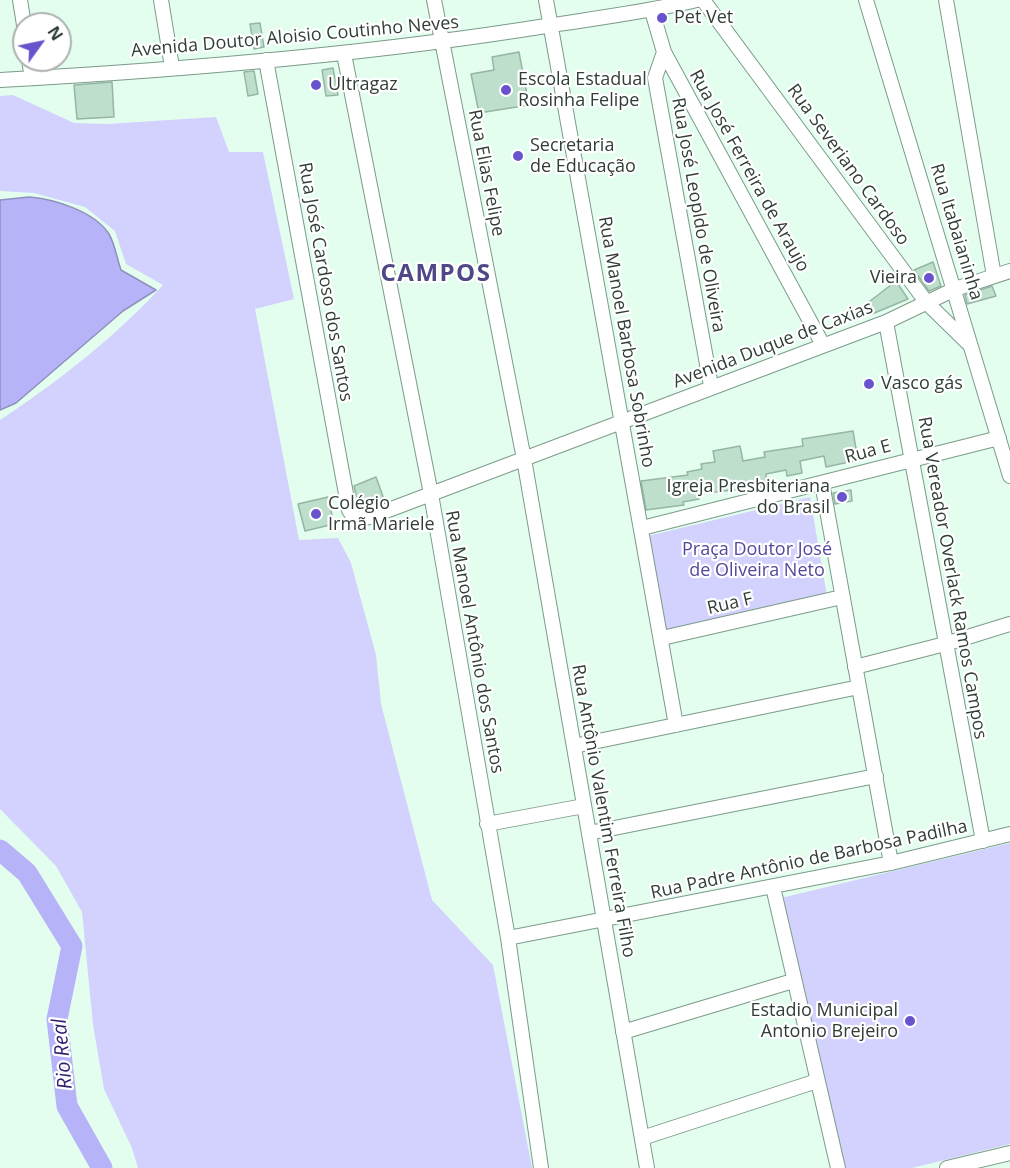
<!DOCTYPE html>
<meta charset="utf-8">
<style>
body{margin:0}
#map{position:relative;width:1010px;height:1168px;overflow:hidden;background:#e3feee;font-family:"Open Sans",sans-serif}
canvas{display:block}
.north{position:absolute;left:12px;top:12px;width:60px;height:60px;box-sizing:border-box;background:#fff;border:2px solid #adb2af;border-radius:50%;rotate:57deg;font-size:16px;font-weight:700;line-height:24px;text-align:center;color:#313e37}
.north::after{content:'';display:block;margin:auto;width:21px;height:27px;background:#6953cc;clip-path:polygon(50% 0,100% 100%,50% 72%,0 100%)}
</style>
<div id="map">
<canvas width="1010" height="1168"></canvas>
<div class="north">N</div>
</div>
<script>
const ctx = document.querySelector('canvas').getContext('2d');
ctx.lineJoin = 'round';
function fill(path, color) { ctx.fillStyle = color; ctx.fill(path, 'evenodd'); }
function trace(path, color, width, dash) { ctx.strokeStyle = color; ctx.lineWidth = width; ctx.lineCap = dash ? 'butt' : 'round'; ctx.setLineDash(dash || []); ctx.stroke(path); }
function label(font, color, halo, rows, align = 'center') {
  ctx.font = font + ' "Open Sans",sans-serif'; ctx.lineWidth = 4.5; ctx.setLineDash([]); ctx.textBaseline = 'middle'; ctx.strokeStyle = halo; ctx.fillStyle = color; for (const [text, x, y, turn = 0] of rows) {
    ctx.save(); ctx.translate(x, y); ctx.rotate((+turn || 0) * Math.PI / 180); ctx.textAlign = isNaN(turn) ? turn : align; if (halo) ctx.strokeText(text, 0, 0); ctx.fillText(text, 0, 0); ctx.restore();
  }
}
fill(new Path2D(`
 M13 95 74 123 107 124 216 117 229 152H263L294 299 255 309 299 540 338 538 351 563 376 655 381 704 432 900 493 965 532 1168H138L132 1148 104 1089 93 1025 82 912 56 866 0 809V420C60 380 114 338 163 285L126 264 115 231 85 207 34 193 0 191V96Z
 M810 497 827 596 666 630 648 536Z
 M1010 843V1144L912 1168H845L781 898Z`), '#d3d1fd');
const water = new Path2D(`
 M29 197C54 199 94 211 109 234 115 244 117 259 121 270L156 290 123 311 16 403 0 410V200Z`);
fill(water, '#b7b3f9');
trace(water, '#8f90bf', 1.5);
trace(new Path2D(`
 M0 850 27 873 72 946 57 1019 67 1106 102 1168`), '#b7b3f9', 21);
const building = new Path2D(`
 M260 23 264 47 254 49 250 24Z
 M519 52 529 105 479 113 471 74 494 70 492 57Z
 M333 68 338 95 326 96 322 70Z
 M254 71 258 94 248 96 244 72Z
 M112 82 114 117 77 119 74 85Z
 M933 262 941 286 929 291 914 270Z
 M896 281 908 299 872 314 865 305Z
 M992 286 996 296 967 304 965 295Z
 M853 431 858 460 826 467 824 456 800 461 802 473 787 476 786 470 766 474 768 486 698 494 699 499 683 502 684 505 646 510 641 481 688 475 687 472 702 469 701 464 715 462 713 451 740 446 743 461 765 457 764 452 803 446 802 439Z
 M376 477 385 502 359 509 354 486Z
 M851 490 852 501 835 504 833 493Z
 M328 497 334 524 305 531 298 504Z`);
fill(building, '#bddfcc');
trace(building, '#96b6a4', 1.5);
const street = new Path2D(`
 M20 0 24 25
 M161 0 172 67
 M434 0 524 459 647 1168
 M546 0 676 725
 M703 0 927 303 969 344
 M866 0 1010 476
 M946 0 994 276
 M652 11 664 52 823 345
 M664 52 655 78 711 386
 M344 54 431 494 508 938 541 1168
 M29 60 32 78
 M266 60 349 510 355 519 370 517 886 322 955 289 1010 271
 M0 80C182 70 365 55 546 26 597 18 647 12 697 0
 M886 322 983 841
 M822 483 891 863
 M642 528 999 438
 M662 638 842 597
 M855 667 945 644 1010 624
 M574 746 859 687
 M487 824 584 806
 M589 833 876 776
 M773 887 838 1168
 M508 938 891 863 1010 834
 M623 1032 793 981
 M642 1138 817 1081
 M947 1168 1010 1153`);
trace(street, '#7c9b8a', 16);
trace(street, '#fff', 14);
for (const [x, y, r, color] of [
 [662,18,6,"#6953cc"],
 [316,85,6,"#6953cc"],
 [506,90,6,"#6953cc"],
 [518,156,6,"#6953cc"],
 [929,278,6,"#6953cc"],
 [869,384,6,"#6953cc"],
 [842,497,6,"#6953cc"],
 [316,514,6,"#6953cc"],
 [910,1021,6,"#6953cc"]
]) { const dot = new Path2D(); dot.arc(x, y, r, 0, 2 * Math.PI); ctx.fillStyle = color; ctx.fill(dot); trace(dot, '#fff', 2); }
label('18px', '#313e37', '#fff', [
 ["Pet Vet",674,18],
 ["Escola Estadual",518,80],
 ["Rosinha Felipe",518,101],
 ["Ultragaz",328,85],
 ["Secretaria",530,146],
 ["de Educação",530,167],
 ["Vieira",917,278,"right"],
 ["Vasco gás",881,384],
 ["Igreja Presbiteriana",830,487,"right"],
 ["do Brasil",830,508,"right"],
 ["Colégio",328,504],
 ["Irmã Mariele",328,525],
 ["Estadio Municipal",898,1011,"right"],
 ["Antonio Brejeiro",898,1032,"right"]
], 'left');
label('18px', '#313e37', '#fff', [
 ["Avenida Doutor Aloisio Coutinho Neves",295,37,-5],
 ["Rua Severiano Cardoso",848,165,54],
 ["Rua José Ferreira de Araujo",749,171,61],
 ["Rua Elias Felipe",486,173,79],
 ["Rua José Leopldo de Oliveira",698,215,80],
 ["Rua Itabaianinha",956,232,73],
 ["Rua José Cardoso dos Santos",325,282,80],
 ["Rua Manoel Barbosa Sobrinho",626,342,80],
 ["Avenida Duque de Caxias",773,345,-21],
 ["Rua E",868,452,-15],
 ["Rua Vereador Overlack Ramos Campos",952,578,80],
 ["Rua F",730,604,-13],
 ["Rua Manoel Antônio dos Santos",474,642,80],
 ["Rua Antônio Valentim Ferreira Filho",603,811,80],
 ["Rua Padre Antônio de Barbosa Padilha",809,860,-12]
]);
label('18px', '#54489a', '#fff', [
 ["Praça Doutor José",757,550],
 ["de Oliveira Neto",757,571]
]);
label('italic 20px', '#301f6d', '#fff', [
 ["Rio Real",63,1054,-95]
]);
ctx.letterSpacing = '1.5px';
label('bold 24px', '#4f4886', '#fff', [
 ["CAMPOS",436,274]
]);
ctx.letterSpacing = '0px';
</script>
